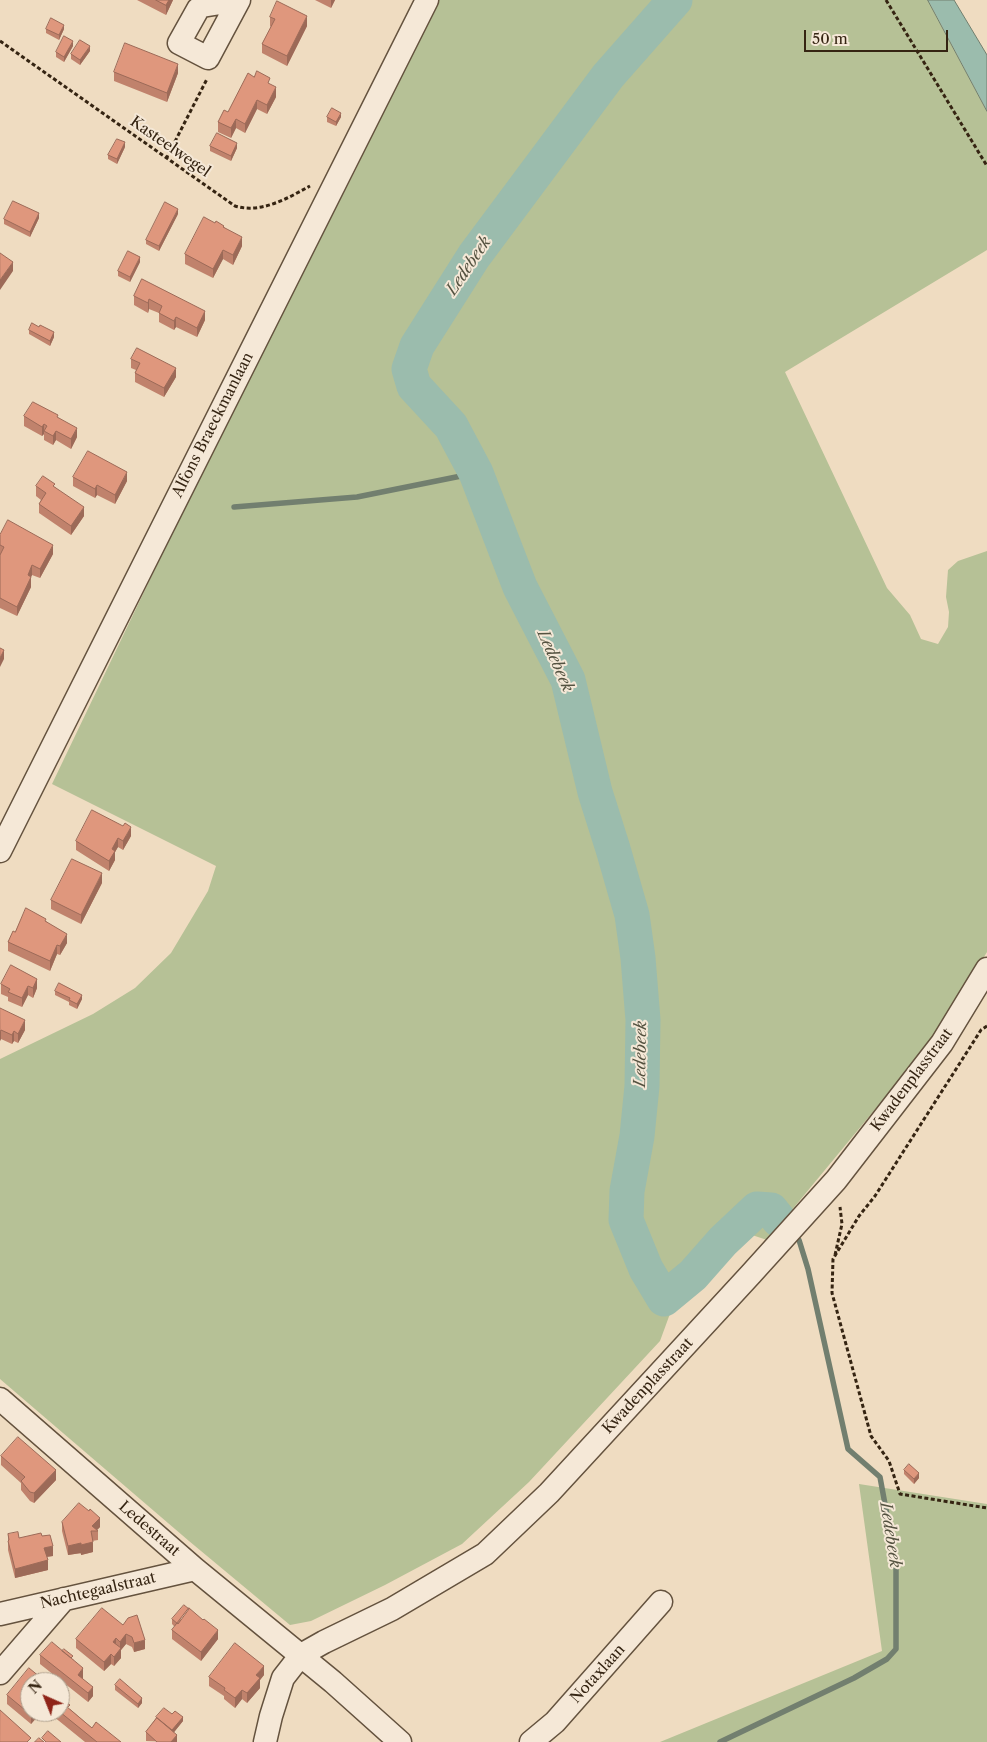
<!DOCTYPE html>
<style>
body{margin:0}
#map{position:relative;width:987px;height:1742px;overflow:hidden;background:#efdcc1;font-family:"Libre Caslon Text",serif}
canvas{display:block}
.north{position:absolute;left:20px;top:1672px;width:50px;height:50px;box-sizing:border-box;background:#f5e8d7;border:1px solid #a89a88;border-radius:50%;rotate:316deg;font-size:14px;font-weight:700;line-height:20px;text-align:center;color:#352412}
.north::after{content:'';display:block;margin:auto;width:18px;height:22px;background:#8f2418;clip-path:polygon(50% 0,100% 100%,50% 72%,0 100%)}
.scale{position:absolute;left:804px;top:30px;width:144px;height:22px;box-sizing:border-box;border:2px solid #352412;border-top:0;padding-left:6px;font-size:15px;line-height:18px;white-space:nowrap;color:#352412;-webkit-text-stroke:4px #f5e8d7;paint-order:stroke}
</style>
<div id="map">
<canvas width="987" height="1742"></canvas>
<div class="north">N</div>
<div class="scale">50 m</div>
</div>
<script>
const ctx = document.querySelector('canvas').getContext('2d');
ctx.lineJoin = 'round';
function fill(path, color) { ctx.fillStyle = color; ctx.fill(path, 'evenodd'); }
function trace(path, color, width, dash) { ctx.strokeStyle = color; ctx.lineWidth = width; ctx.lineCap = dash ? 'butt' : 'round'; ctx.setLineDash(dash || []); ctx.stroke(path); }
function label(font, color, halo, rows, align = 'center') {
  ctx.font = font + ' "Libre Caslon Text",serif'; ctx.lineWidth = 4; ctx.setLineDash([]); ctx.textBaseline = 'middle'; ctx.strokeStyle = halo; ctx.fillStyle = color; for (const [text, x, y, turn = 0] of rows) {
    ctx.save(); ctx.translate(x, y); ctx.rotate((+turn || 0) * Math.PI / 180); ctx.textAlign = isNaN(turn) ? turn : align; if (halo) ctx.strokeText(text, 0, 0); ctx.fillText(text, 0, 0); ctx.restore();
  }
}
fill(new Path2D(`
 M438 0H928L987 111V250L785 372 887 588 910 615 921 639 938 644 948 627 949 612 946 597 948 570 958 561 987 551V952L934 1038 767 1240 749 1234 720 1257 692 1286 671 1311 660 1341 529 1482 462 1544 385 1585 311 1621 290 1625 189 1541 0 1379V1059L93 1014 135 988 171 953 208 891 216 866 52 784 224 425 355 171 405 65Z
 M859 1484 987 1504V1742H660L882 1651Z`), '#b6c196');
const water = new Path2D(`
 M928 0H954L987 55V111Z`);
fill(water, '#9bbcad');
trace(water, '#727f6f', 1);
trace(new Path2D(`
 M234 507 357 497 476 473
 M720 1742 854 1678 887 1659 896 1649V1564L880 1477 848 1449 808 1269 799 1240`), '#727f6f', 5.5);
trace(new Path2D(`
 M675 0 608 76 474 256 417 346 409 369 414 386 451 426 476 473 520 587 568 680 595 792 613 849 632 915 638 958 643 1020 642 1086 637 1136 627 1191 626 1220 646 1269 664 1299 693 1275 723 1241 757 1209 771 1210 779 1220`), '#9bbcad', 35);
const minor = new Path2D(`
 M239 0 208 58 179 43 198 9 202 6Z
 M0 851 427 0
 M0 1399 195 1569 333 1682 400 1742
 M0 1614 195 1569
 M0 1673 64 1599
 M265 1742 271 1716 283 1678 301 1655 324 1642 392 1609 485 1554 549 1493 751 1274 836 1180 942 1043 987 969
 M531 1742 555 1722 661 1602`);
trace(minor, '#64523e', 25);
trace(new Path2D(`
 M886 0 987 166
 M0 41 235 206C261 214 288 198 310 186
 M166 159 207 79
 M987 1026 981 1030 875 1196 859 1216 833 1259 832 1293 871 1436 889 1461 900 1494 987 1508
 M835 1255 842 1224 840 1207`), '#352412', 3, [4, 2.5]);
trace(minor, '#f5e8d7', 22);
fill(new Path2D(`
 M137 0H173L166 15Z
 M315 0H335L331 8Z
 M270 17 307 26 287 66 262 53V44L271 27 270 26Z
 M46 29H64L59 40 46 33Z
 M73 46 64 62 56 57V52Z
 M90 51 80 65 71 59V54Z
 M114 72 178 73 167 102 114 81Z
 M270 84 276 97 267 114 257 109 245 133 236 128 231 138 218 132V122L228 112Z
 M327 117H341L336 126 327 122Z
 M210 146 237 148 231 161 210 151Z
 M125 147 117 164 108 159V155Z
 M178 214 159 251 146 244V240Z
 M39 218 30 237 4 224V219Z
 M224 227 242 246 233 265 223 259 213 278 185 264V254Z
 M140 262 130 282 118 276V271Z
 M142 279 205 320 197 337 176 327 174 330 159 322V313L149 309 148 313 134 305V296Z
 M29 330 54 337 50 346 29 334Z
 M131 359 176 377 164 397 135 382V373L136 370 131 368Z
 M24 416 58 418 77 437 71 449 56 440 53 445 44 440V434L42 436 24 426Z
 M73 477 127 481 115 504 97 495 95 498 73 486Z
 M36 486 55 487 84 516 71 535 39 513V504L41 500 36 496Z
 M0 535 53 554 40 578 32 575 31 577V587L17 616 0 608Z
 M131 836 123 850 118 847 115 852V860L109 871 76 850V841Z
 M102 883 81 924 51 909V900Z
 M46 921 67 943 60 955 57 954 50 971 8 951V942L15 932Z
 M37 979V988L33 998 28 995 22 1007 8 1001V997L1 994V984Z
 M55 991 82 999 77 1009 69 1005V1002L55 995Z
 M0 1008 25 1030 18 1043 14 1041 12 1044 1 1039 0 1041Z
 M1 1456 56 1480 34 1503 30 1501 21 1490V1483L1 1465Z
 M904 1470 919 1478 914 1484 904 1474Z
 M62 1522 100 1527 97 1530 98 1531V1540L92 1541 93 1552 81 1555V1553L68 1555 62 1531Z
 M8 1534 19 1538 42 1536 53 1556 47 1557 48 1570 15 1578 8 1550Z
 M172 1619 203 1620 218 1639 201 1661 172 1639V1630L175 1627 172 1624Z
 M123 1625 145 1649 134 1652 132 1647 126 1644 121 1650V1658L114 1666 111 1664 104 1671 76 1648V1639Z
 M40 1655 73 1659 83 1678V1679L93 1696 88 1702 40 1664Z
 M264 1675 260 1680V1688L247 1703 242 1699 235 1708 224 1699V1696L209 1686V1677Z
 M115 1685 142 1703 138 1708 115 1690Z
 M7 1695 30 1712H39L38 1713V1716L31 1724 7 1704Z
 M70 1709 92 1728 121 1742H85L48 1712H60Z
 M172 1714 183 1721 174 1732 177 1742 146 1741V1732L156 1718V1717Z`), '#c0826c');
fill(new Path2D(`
 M169 0H173L166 15V5Z
 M331 0H335L331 8Z
 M307 16V26L287 66V56Z
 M64 25V29L59 40V35Z
 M73 41V46L64 62V57Z
 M90 46V51L80 65V60Z
 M178 64V73L167 102V93Z
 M276 87V97L267 114V105Z
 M257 100V109L245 133V124Z
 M341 113V117L336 126V122Z
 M236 119V128L231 138V128Z
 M125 142V147L117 164V159Z
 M237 143V148L231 161V156Z
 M178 209V214L159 251V246Z
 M39 213V218L30 237V232Z
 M242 237V246L233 265V255Z
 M223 250V259L213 278V269Z
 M140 257V262L130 282V277Z
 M13 262V271L0 290V280Z
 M149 299V309L148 313V303Z
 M205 311V320L197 337V328Z
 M176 317V327L174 330V321Z
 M54 332V337L50 346V341Z
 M176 368V377L164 397V388Z
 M44 424V434L42 436V427Z
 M77 428V437L71 449V439Z
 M56 431V440L53 445V436Z
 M127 472V481L115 504V495Z
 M97 485V495L95 498V489Z
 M84 507V516L71 535V526Z
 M53 545V554L40 578V569Z
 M32 565V575L28 584V575Z
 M31 577V587L17 616V607Z
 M4 650V659L0 667V658Z
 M131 827V836L123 850V841Z
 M118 838V847L115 852V860L109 871V861L112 849Z
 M102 873V883L81 924V915Z
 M67 934V943L60 955V946Z
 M57 945V954L50 971V961Z
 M37 979V988L33 998V988Z
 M28 986V995L22 1007V998Z
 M82 995V999L77 1009V1004Z
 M25 1020V1030L18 1043V1034Z
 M1 1030V1039L0 1041V1032Z
 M14 1031V1041L12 1044V1035Z
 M56 1470V1480L34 1503V1493Z
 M919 1473V1478L914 1484V1479Z
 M100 1518V1527L96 1531 92 1526Z
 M93 1542V1552L81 1555V1545Z
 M81 1543V1553L68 1555V1546Z
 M53 1546V1556L44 1557V1548Z
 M48 1560V1570L15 1578V1569Z
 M218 1630V1639L201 1661V1652Z
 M126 1634V1644L121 1650V1658L114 1666V1657L120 1649V1642Z
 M116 1638V1647L113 1642Z
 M145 1640V1649L134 1652V1643Z
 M111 1654V1664L104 1671V1662Z
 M264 1666V1675L260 1680V1688L247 1703V1693L256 1675Z
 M83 1668V1678L78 1684V1675Z
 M93 1687V1696L88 1702V1693Z
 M242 1690V1699L235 1708V1698Z
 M142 1698V1703L138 1708V1704Z
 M33 1712H39L38 1713V1716L31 1724V1715Z
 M183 1717V1721L171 1736V1731Z
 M177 1735V1742H171Z`), '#9c6a58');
const building = new Path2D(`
 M156 0H169L166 5Z
 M277 1 307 16 287 56 262 44 275 19 270 17Z
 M51 18 64 25 59 35 46 29Z
 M64 36 73 41 64 57 56 52Z
 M80 40 90 46 80 60 71 54Z
 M125 43 178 64 167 93 114 72Z
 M257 71 270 78 268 83 276 87 267 105 257 100 245 124 236 119 231 128 218 122 224 110 228 112 248 73 254 77Z
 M332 108 341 113 336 122 327 117Z
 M217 133 237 143 231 156 210 146Z
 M117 139 125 142 117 159 108 155Z
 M13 201 39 213 30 232 4 219Z
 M165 202 178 209 159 246 146 240Z
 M204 217 215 223 216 221 224 226 223 227 242 237 233 255 223 250 213 269 185 254Z
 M128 251 140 257 130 277 118 271Z
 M0 253 13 262 0 280Z
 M142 279 205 311 197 328 176 317 174 321 159 313 162 306 149 299 148 303 134 296Z
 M32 323 39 327 40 325 54 332 50 341 29 330Z
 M137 348 176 368 164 388 135 373 140 363 131 359Z
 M33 402 58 415 57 417 77 428 71 439 56 431 53 436 44 431 47 426 44 424 42 427 24 416Z
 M88 451 127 472 115 495 97 485 95 489 73 477Z
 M43 476 55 484 53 486 84 507 71 526 39 504 46 493 36 486Z
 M8 520 53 545 40 569 32 565 28 575 31 577 17 607 0 598V555L4 547 0 545V535Z
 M0 648 4 650 0 658Z
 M92 810 123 826 125 823 131 827 123 841 118 838 112 849 115 851 109 861 76 841Z
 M72 859 102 873 81 915 51 900Z
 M26 908 46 919 45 921 67 934 60 946 57 945 50 961 8 942 13 931 15 932Z
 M11 965 37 979 33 988 28 986 22 998 8 992 10 989 1 984Z
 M59 983 82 995 77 1004 69 1000 70 998 55 991Z
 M0 1008 25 1020 18 1034 14 1031 12 1035 1 1030 0 1032Z
 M18 1437 56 1470 34 1493 30 1492 21 1481 25 1477 1 1456Z
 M909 1464 919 1473 914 1479 904 1470Z
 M79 1503 89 1511 90 1509 100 1518 92 1526 98 1531H91L93 1542 81 1545V1543L68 1546 62 1522Z
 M18 1532 19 1538 41 1533 42 1536 50 1535 53 1546 44 1548 48 1560 15 1569 8 1541 9 1540 8 1534Z
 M184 1605 189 1609 178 1624 172 1619Z
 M102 1608 123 1625 128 1618 137 1615 145 1640 134 1643 132 1637 126 1634 120 1642 116 1638 113 1642 121 1648 114 1657 111 1654 104 1662 76 1639Z
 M189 1608 203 1620 204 1619 218 1630 201 1652 172 1630Z
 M52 1642 83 1668 78 1675 93 1687 88 1693 40 1655Z
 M235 1643 264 1666 256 1675 260 1678 247 1693 242 1690 235 1698 224 1690 225 1688 209 1677Z
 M64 1649 73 1656 71 1658 62 1651Z
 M29 1668 46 1682H30V1712H33L31 1715 7 1695Z
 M120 1679 142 1698 138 1704 115 1685Z
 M60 1697 70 1705 68 1707 60 1701Z
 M60 1701 92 1728 96 1722 121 1742H97L60 1712Z
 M164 1708 172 1714 175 1711 183 1717 172 1730 156 1717Z
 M0 1710 31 1738 27 1742H0Z
 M157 1718 177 1735 171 1742H157L146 1732Z
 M48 1731 61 1742H46L42 1738Z
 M39 1738 44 1742H35Z`);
fill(building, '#df977d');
trace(building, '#9c6a58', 1);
label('15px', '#352412', '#f5e8d7', [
 ["Kasteelwegel",170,147,35],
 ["Alfons Braeckmanlaan",213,425,-63],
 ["Kwadenplasstraat",912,1080,-53],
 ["Kwadenplasstraat",648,1386,-47],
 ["Ledestraat",149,1529,41],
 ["Nachtegaalstraat",98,1591,-13],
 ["Notaxlaan",598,1674,-48]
]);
label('italic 16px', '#545240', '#f5e8d7', [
 ["Ledebeek",469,266,-56],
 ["Ledebeek",555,661,66],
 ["Ledebeek",641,1054,-89],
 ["Ledebeek",890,1535,81]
]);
</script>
